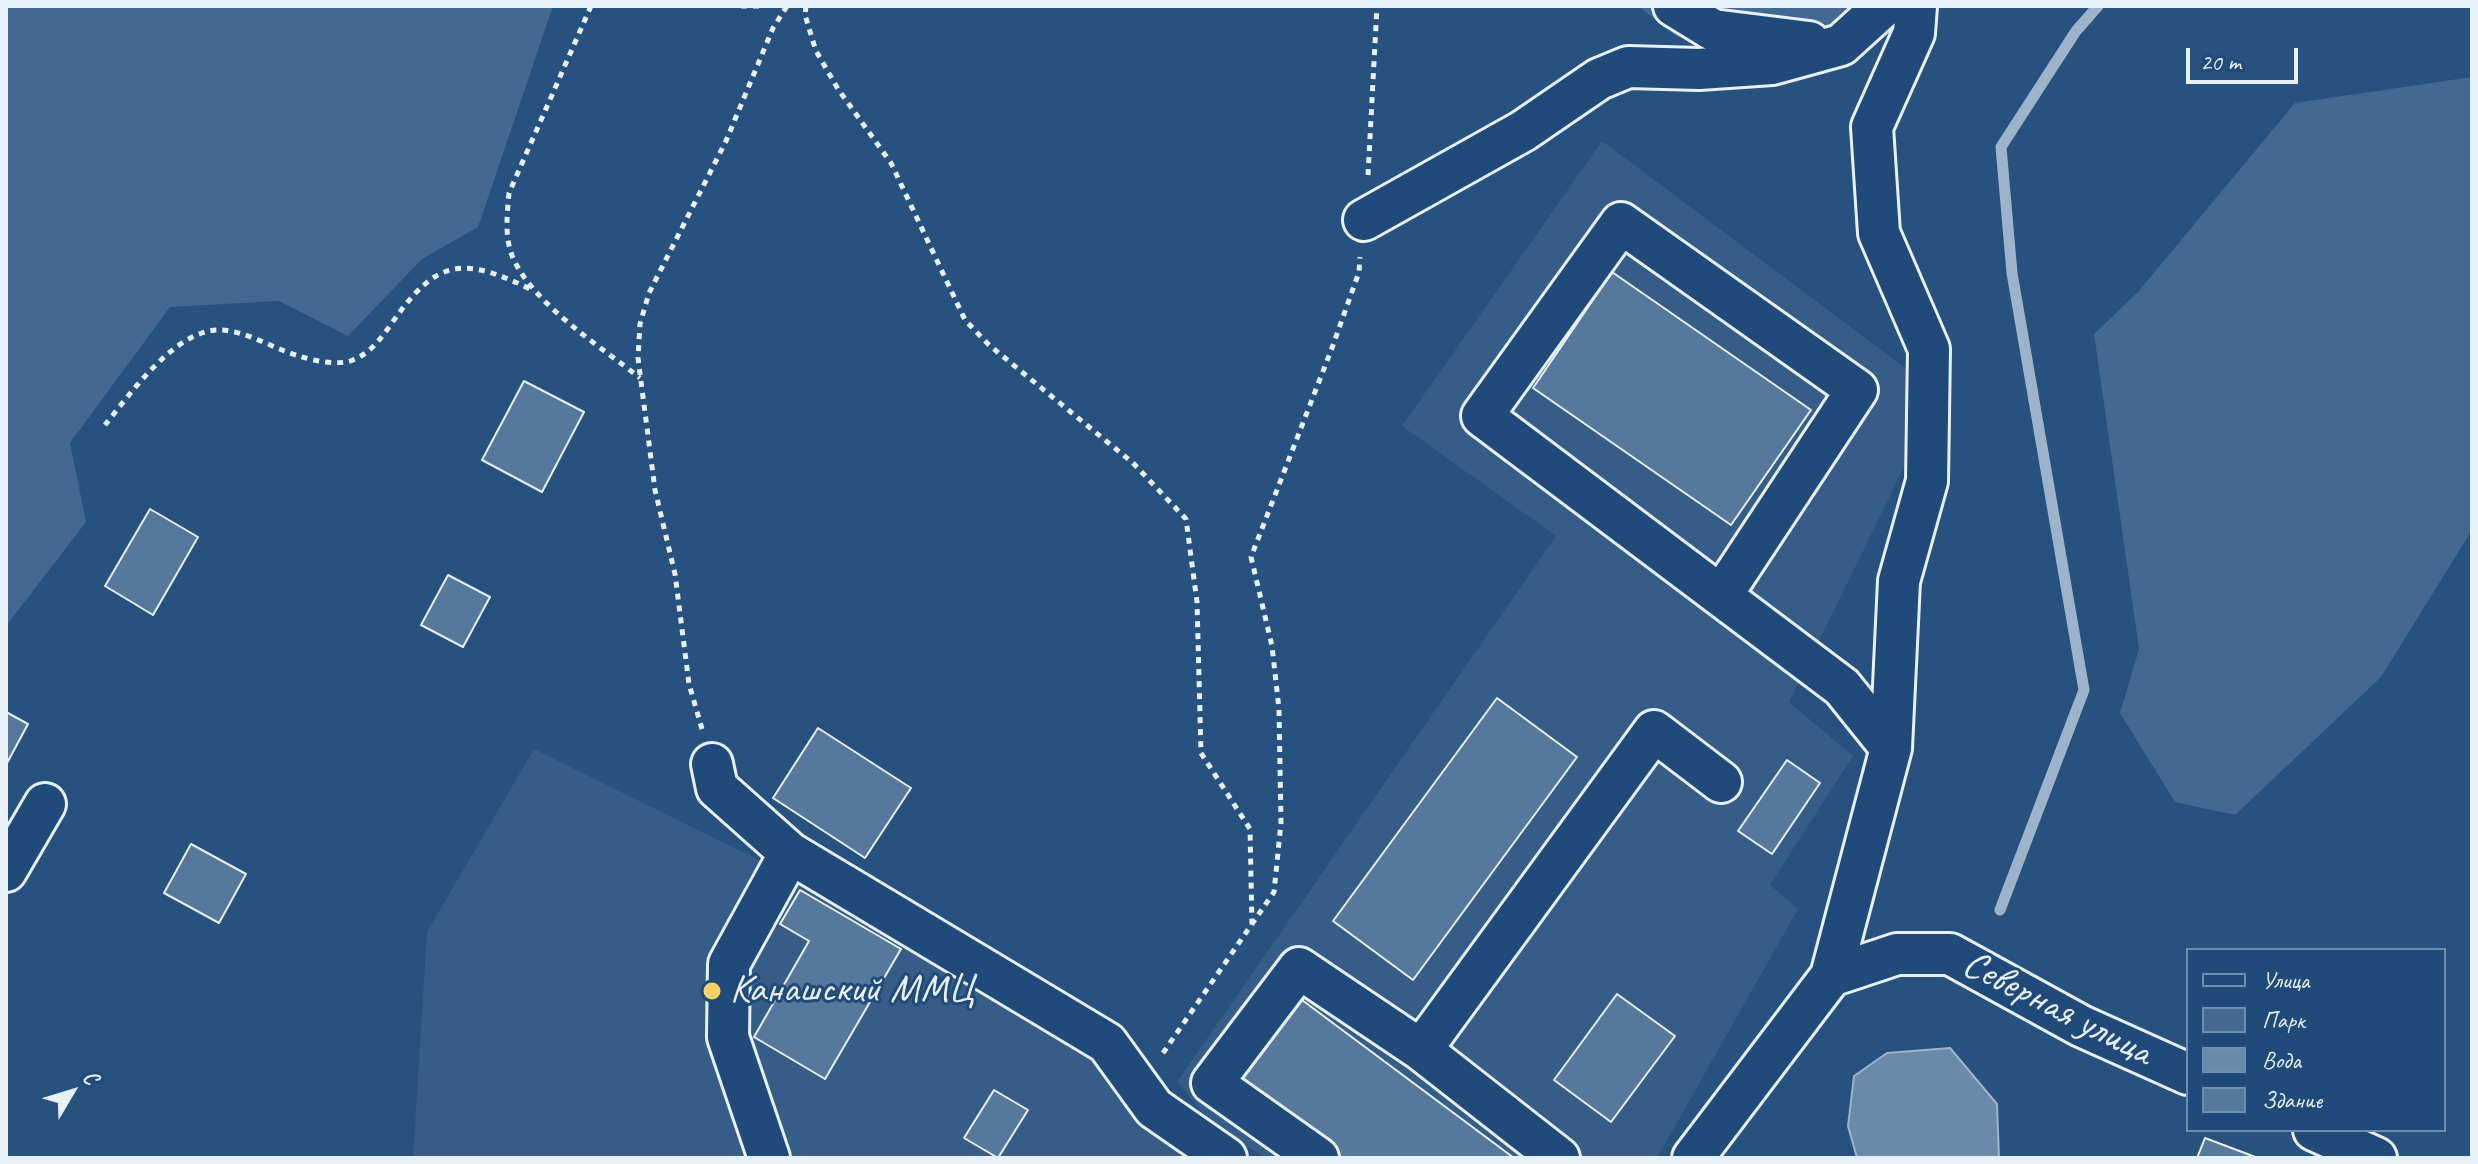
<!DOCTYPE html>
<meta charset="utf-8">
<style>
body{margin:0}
#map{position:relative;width:2478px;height:1164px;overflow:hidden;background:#27517f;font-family:Caveat,sans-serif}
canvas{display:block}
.frame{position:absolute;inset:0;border:8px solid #e8f1f8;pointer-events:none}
.legend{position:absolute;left:2186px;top:948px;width:260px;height:184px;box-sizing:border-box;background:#1f4a7a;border:2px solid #6f8dac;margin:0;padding:10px 14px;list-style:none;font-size:24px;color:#e8f1f8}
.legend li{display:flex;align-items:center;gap:16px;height:40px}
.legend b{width:40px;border:2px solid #6f8dac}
.north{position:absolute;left:32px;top:1052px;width:80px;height:80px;-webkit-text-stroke:6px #1f4a7a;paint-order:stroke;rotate:52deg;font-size:22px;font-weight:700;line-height:32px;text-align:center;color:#e8f1f8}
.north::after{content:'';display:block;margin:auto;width:28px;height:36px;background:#e8f1f8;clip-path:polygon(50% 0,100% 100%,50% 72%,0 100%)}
.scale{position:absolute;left:2186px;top:48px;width:112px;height:36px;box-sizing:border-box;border:4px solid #e8f1f8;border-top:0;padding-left:10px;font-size:24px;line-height:28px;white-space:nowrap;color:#e8f1f8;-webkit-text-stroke:6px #1f4a7a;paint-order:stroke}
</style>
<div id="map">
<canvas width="2478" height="1164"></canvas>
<div class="frame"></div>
<ul class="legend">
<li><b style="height:10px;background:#1f4a7a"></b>Улица</li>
<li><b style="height:22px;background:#436891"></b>Парк</li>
<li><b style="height:22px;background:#6b8aaa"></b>Вода</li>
<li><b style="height:22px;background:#57789d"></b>Здание</li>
</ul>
<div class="north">С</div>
<div class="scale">20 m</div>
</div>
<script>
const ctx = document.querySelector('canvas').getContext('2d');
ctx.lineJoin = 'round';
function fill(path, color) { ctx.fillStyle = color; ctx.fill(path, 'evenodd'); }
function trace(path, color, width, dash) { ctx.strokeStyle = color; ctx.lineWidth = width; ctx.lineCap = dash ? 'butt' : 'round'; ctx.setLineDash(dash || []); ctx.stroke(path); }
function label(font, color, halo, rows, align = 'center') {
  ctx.font = font + ' Caveat,sans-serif'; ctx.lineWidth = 6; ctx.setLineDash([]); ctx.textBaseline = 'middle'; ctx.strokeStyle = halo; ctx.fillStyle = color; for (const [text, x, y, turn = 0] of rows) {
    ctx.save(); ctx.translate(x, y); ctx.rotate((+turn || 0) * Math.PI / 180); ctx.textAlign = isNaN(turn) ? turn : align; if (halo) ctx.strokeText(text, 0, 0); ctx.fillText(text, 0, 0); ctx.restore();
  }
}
fill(new Path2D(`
 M1602 141 1912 373 1915 445 1789 702 1853 756 1770 885 1798 909 1657 1158H1265L1211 1123 1177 1082 1556 536 1402 426Z
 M534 749 809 885 1093 1051 1205 1158H413L427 932Z`), '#355d88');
fill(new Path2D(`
 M6 6H553L478 227 422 259 348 336 279 301 170 307 70 443 86 522 6 626Z
 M1638 6H1896L1825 66 1676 36Z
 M2472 77V530L2381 677 2235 815 2175 802 2120 713 2139 649 2094 334 2138 292 2295 103Z`), '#436891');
const water = new Path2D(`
 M1950 1048 1997 1104 1999 1158H1857L1848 1126 1854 1076 1887 1053Z`);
fill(water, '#6b8aaa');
trace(water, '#9db3c9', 2);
trace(new Path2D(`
 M2000 910 2084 690 2012 273 2001 147 2076 31 2098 6`), '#9db3c9', 11);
const building = new Path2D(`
 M1612 272 1811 410 1731 525 1533 388Z
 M524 381 584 412 542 492 482 460Z
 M150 509 198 537 153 615 105 586Z
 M448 575 490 597 463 647 421 625Z
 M1497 698 1577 757 1413 980 1333 921Z
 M6 712 28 724 6 765Z
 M818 728 911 788 865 858 773 798Z
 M1787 760 1820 783 1772 854 1738 831Z
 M191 844 246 874 219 923 164 893Z
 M800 890 901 949 825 1079 754 1037 809 941 780 924Z
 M1294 994 1514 1158H1341L1232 1077Z
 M1617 994 1675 1036 1611 1122 1554 1080Z
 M994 1090 1028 1110 998 1158 964 1138Z
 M2205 1138 2258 1158H2197Z`);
fill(building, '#57789d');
trace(building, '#e8f1f8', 2);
const minor = new Path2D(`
 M1674 6 1713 30 1809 42
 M1364 220 1523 131 1599 79 1628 67 1699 69 1772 64 1841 45 1884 6
 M1891 748 1899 581 1927 481 1929 349 1879 233 1872 127 1914 33 1916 6
 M712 764 717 788 790 853
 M6 871 45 804
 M1831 976 1897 954H1950L2081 1026 2188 1074
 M2314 1130 2376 1158
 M769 1158 728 1037 729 964 790 853 1107 1043 1154 1108 1226 1158
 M1318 1158 1212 1083 1299 968 1421 1050
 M1559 1158 1421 1050 1654 731 1721 782
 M1693 1158 1831 976 1891 748 1842 687 1482 416 1621 223 1857 390 1721 596`);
trace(minor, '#e8f1f8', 46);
trace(new Path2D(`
 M591 6 509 193C507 216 504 239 514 260 535 305 601 347 640 378
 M741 6H761
 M806 6 805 15 816 51 838 89 891 163 965 320 989 345 1133 463 1186 519 1197 602 1201 753 1250 829 1252 926
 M1368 175 1377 6
 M105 425C130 394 175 330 219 330 245 330 274 349 299 356 315 361 338 366 353 360 371 353 381 338 392 323 438 256 465 257 534 291
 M702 729 689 684 675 574 655 490 638 358 640 324 649 293 726 141 773 28 787 6
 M1163 1053 1274 892 1281 823 1279 709 1272 646 1251 557 1332 348 1359 272 1360 257`), '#e8f1f8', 5, [6, 6]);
trace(minor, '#1f4a7a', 40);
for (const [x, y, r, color] of [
 [712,991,10,"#ffd166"]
]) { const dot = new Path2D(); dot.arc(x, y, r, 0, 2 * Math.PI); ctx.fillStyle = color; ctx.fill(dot); trace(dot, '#1f4a7a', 3); }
label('40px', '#e8f1f8', '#1f4a7a', [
 ["Канашский ММЦ",730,991]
], 'left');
label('40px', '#e8f1f8', '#1f4a7a', [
 ["Северная улица",2057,1009,27]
]);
</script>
